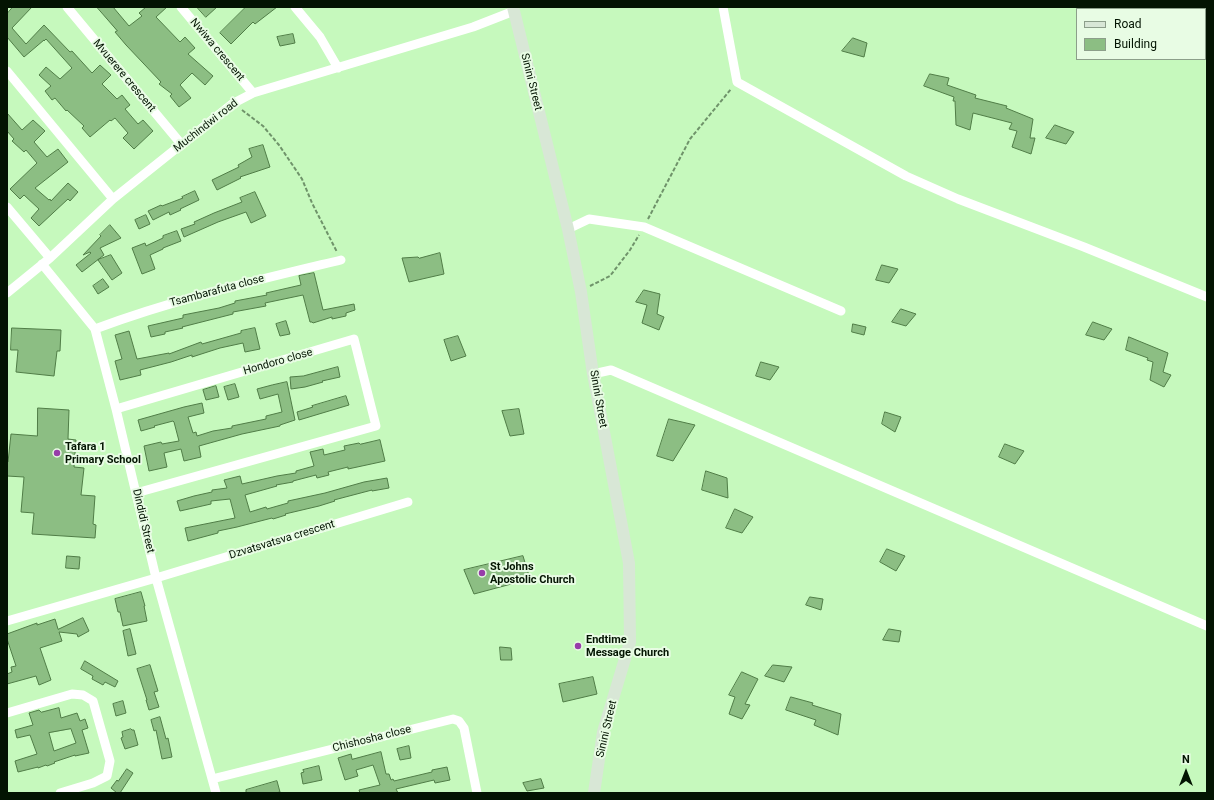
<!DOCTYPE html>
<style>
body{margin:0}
#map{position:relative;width:1214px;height:800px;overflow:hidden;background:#c6f9bd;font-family:Roboto,sans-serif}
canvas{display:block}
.frame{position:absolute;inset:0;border:8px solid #031402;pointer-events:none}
.legend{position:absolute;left:1076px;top:8px;width:130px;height:52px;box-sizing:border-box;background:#e8fce4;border:1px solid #8c9f8a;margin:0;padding:5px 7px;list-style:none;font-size:12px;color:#031402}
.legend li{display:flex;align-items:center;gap:8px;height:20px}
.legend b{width:20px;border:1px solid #8c9f8a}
.north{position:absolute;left:1166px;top:752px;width:40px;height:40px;-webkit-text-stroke:3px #e8fce4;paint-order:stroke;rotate:0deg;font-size:11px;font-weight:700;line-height:16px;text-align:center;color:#031402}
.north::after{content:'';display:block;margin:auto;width:14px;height:18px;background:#031402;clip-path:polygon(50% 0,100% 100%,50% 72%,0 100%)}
</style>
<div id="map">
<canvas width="1214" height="800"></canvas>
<div class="frame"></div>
<ul class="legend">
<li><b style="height:5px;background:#d8e7d6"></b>Road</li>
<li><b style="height:11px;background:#8cbe83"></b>Building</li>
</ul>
<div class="north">N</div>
</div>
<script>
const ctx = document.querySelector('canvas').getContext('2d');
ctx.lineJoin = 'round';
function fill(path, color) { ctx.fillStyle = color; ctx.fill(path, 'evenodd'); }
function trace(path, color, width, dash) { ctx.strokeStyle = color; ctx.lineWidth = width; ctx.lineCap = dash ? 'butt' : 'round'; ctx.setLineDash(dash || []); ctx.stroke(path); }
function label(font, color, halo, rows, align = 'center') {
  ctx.font = font + ' Roboto,sans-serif'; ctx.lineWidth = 4; ctx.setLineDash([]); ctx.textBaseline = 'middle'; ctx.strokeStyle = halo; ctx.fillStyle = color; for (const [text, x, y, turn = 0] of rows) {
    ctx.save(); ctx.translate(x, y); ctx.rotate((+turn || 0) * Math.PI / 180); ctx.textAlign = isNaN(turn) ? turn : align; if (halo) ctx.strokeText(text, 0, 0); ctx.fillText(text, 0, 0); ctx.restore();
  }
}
const building = new Path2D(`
 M13 7H32L12 28 26 44 44 25 70 52 72 51 92 73 100 65 111 75 102 84 117 99 122 95 130 105 125 109 138 124 143 120 153 131 134 149 123 138 128 133 115 118 111 121 110 120 90 137 82 128 84 126 67 110 66 111 55 98 52 100 45 91 51 86 39 75 46 67 60 79 72 68 46 39 44 41V40L24 57 7 37V14Z
 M97 7H113L129 26 142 16 139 13 146 7H167L156 17 180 42 185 37 195 48 188 54 213 76 205 85 192 73 180 85 191 98 179 107 170 96 172 94 159 84 161 82 126 45 115 32 117 31Z
 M197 7H217L206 17Z
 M246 7H277L255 24 253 22 231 44 220 33Z
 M293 34 295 43 280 46 277 37Z
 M853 38 867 43 864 57 842 51Z
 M930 74 949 78 947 85 976 95 975 98 1007 106 1006 108 1033 119 1030 138H1035L1031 154 1012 147 1017 131 1009 129 1012 123 973 113 970 130 956 125 955 101H953L954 97 924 86Z
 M7 113 22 130 33 120 45 131 34 142 47 157 58 149 68 162 35 188 49 200 50 199 51 201 68 183 78 192 70 201 68 199 39 226 31 218 39 209 24 195 20 199 10 189 37 163 26 150 24 152 12 141 14 139 7 131Z
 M1055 125 1074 132 1066 144 1046 138Z
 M263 145 270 167 240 177 241 178 217 190 212 180 239 167 238 165 252 157 249 149Z
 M195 191 199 200 180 209 181 210 170 215 169 212 153 220 148 211 161 205 162 206 183 198 182 197Z
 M255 192 266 216 251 223 246 212 218 222 184 237 181 229 195 224 194 222 214 213 242 202 240 198Z
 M146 215 150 224 139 229 135 220Z
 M110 225 121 238 100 248 104 255 82 272 76 265 91 253 90 252 83 255 101 236 100 235Z
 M177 231 181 241 163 248V249L150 255 155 269 142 274 132 248 145 243 146 246 163 238V236Z
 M440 253 444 274 409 282 402 258 418 257 419 258Z
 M111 255 122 273 112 280 98 260Z
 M882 265 898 269 889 283 876 280Z
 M314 273 323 310 354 304 355 310 346 313V316L332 319V317L313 323 312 322H310L303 295 265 303 266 306 233 312V314L182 327 183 328 165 332V334L151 337 148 326 183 318V315L219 308 235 303V301L267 295 266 293 301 285 299 276Z
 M103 279 109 287 98 294 93 286Z
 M644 290 660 294 657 314 664 317 659 330 642 323 647 305 636 302Z
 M901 309 916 314 906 326 892 322Z
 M286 321 290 334 280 336 276 324Z
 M1093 322 1112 329 1104 340 1086 335Z
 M853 324 866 327 864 335 852 332Z
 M12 328 61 330 60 351H57L54 376 16 372 18 350H11Z
 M255 328 260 349 245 352 243 343 220 348 192 357V355L171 362 140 370 141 375 120 380 115 361 122 359 115 335 129 331 137 359 169 353V354L201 342 202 344 241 333V331Z
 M458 336 466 356 451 361 444 340Z
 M1129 337 1168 353 1163 372 1171 375 1164 387 1150 380 1153 362 1147 360 1148 358 1126 350Z
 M761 362 779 367 770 380 756 376Z
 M338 367 340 377 322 381 323 382 305 387 291 389 290 377 303 376Z
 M287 382 295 420 280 425V426L242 434 199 446 201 457 184 461 181 449 164 453 167 467 149 471 144 446 161 442 162 444 179 441 174 422 173 421 154 426 155 427 141 431 138 420 184 407 202 403 204 413 188 417 193 433 196 432 197 436 213 431 232 428V426L266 419V416L282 412 278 394 260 399 257 389 272 385Z
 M235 384 239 397 228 400 224 387Z
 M216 386 219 397 206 400 203 390Z
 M346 396 349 405 299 420 297 412 313 407 312 406Z
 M38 408 69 410 68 439 76 440 74 467 84 468 81 495 95 496 93 524 96 525 95 538 32 534 34 513 21 512 24 477 7 476V461L8 462 11 434 37 436Z
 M519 409 524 434 510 436 502 411Z
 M885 412 901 417 895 432 882 424Z
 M669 419 695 425 673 461 657 456Z
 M380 440 385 461 348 469V467L328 472 329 475 317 478 316 475 293 481V482L276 485 277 486 245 495 250 512 266 507 267 509 288 503V501L325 493 364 482 387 478 389 488 372 491V490L334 500 335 501 319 506 285 514 286 515 273 519 272 518 237 527 218 531V533L188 541 185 528 235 518 230 499 211 501V504L180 511 177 501 194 496 212 492V490L227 488 224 480 240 476 242 484 277 476 296 473V471L314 466 310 452 323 449 324 455 345 450 344 446 359 443 360 444Z
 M1005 444 1024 451 1015 464 999 457Z
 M706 471 727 478 728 498 702 490Z
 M735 509 753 517 742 533 726 528Z
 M887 549 905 556 896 571 880 562Z
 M67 556 80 557 79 569 66 568Z
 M523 556 530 579 474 594 464 570Z
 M141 592 145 606H144L147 621 123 626 120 612H118L115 599Z
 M810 597 823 599 821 610 806 605Z
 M83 618 89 631 78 637 77 634 59 632 62 641 40 648 51 680 39 685 36 676 7 684V674L12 672 11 667 16 666 7 639V634L37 623V625L55 619 58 629Z
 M130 629 136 654 128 656 123 631Z
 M889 629 901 631 899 642 883 640Z
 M500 647 511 648 512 660H501Z
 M85 661 118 681 115 687 105 682 103 685 92 679 93 676 81 669Z
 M150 665 158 691 154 692 159 707 149 710 146 700H147L137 669Z
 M773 665 792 667 784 682 765 676Z
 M742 672 758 679 745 704 750 705 742 719 729 714 735 697 729 695Z
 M593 677 597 694 563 702 559 684Z
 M791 697 813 703 812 705 841 714 838 735 814 725 816 720 786 710Z
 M123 701 126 713 116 716 113 704Z
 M59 708 61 718 77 713 80 721 85 719 88 728 82 730 89 753 75 756V755L54 762 55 763 47 766 46 765 38 768V767L18 772 15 761 37 754 30 735 17 738 15 730 33 725 29 713 39 710 41 712ZM71 729 76 743 54 751 49 733Z
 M160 717 166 739 168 738 172 757 162 759 156 730 154 731 151 720Z
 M131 729 132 730H134L138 745 125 749 121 738 123 737 122 732Z
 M409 746 411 758 400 760 397 749Z
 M381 752 386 774H389L391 780 393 779 394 781 432 772V770L447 767 450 780 435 783 434 780 396 789 398 793H360L359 790 380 785 373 765 356 770 358 776 345 780 338 758 351 754 352 759Z
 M319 766 322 780 303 784 301 773 304 772 303 770Z
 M127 769 133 773 120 793H117L111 788 117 780 118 781Z
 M541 779 544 788 527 791 523 783Z
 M277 781 280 792 275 793H246V790Z`);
fill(building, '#8cbe83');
trace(building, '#507d47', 1);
trace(new Path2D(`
 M242 110 263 126 279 145 302 179 312 203 337 252
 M648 219 690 139 731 89
 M590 286 610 276 630 250 639 235`), '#6f936a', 2, [4, 2]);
trace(new Path2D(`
 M67 7 182 145
 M181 7 253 93
 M295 7 320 37 338 68
 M723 7 737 82 906 176 958 199 1084 247 1207 297
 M7 71 113 199
 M7 207 50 258
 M568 229 589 219 644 227 841 311
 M42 264 95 329 116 409 156 578 216 793
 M7 293 50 258 113 199 232 104 253 93 473 27 514 11
 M95 329C175 299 258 280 341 260
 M593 374 611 370 1207 626
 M116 409 354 339 376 426 136 493
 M7 621 156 578 408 502
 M7 713 72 694 83 695 93 701 110 761 107 776 93 783 60 793
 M212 779 453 719 459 721 464 728 477 793`), '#fff', 9);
trace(new Path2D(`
 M513 7 568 229 581 292 593 374 629 563 630 642 603 732 594 793`), '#d8e7d6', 12);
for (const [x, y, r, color] of [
 [57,453,4,"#973da9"],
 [482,573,4,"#973da9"],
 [578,646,4,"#973da9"]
]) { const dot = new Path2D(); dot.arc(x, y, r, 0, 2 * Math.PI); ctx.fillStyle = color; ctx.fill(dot); trace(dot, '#e8fce4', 1.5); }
label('11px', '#031402', '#e8fce4', [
 ["Nwiwa crescent",217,50,50],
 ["Mvuerere crescent",124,76,50],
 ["Sinini Street",531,82,76],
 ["Muchindwi road",206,126,-38],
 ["Tsambarafuta close",217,291,-15],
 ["Hondoro close",278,362,-16],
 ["Sinini Street",598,399,80],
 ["Dindidi Street",143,521,77],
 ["Dzvatsvatsva crescent",282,540,-17],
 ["Sinini Street",607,729,-77],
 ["Chishosha close",372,739,-14]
]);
label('bold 11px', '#031402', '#e8fce4', [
 ["Tafara 1",65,447],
 ["Primary School",65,460],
 ["St Johns",490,567],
 ["Apostolic Church",490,580],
 ["Endtime",586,640],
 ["Message Church",586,653]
], 'left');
</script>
